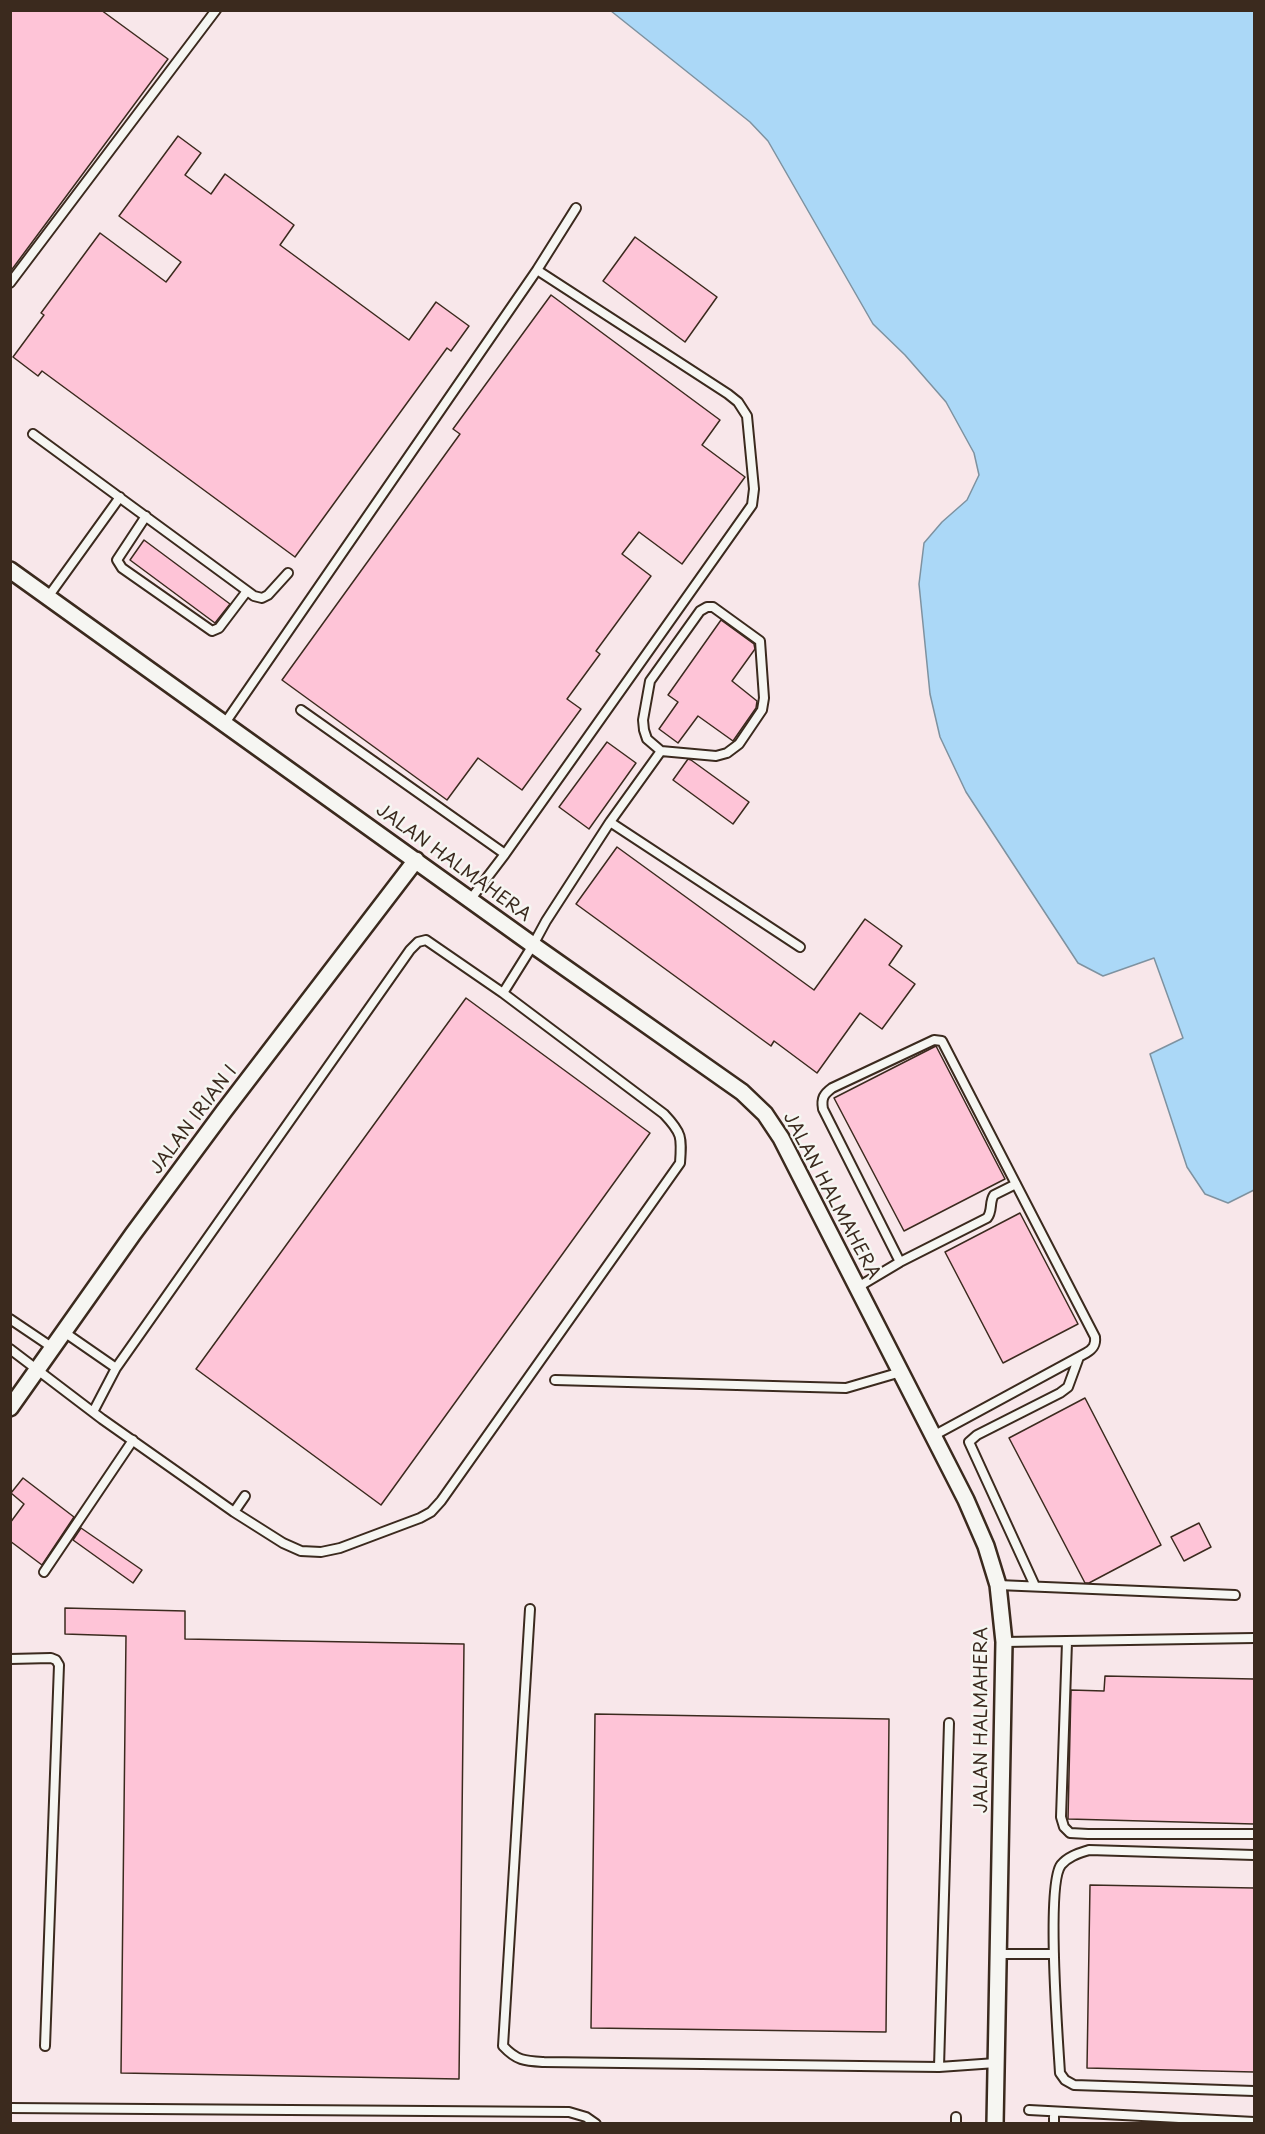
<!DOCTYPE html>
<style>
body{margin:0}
#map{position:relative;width:1265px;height:2134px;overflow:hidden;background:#f6f6f2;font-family:"Playpen Sans",sans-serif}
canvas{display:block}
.frame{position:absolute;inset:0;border:12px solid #3b2a1e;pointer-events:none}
</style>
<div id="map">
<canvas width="1265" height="2134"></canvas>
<div class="frame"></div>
</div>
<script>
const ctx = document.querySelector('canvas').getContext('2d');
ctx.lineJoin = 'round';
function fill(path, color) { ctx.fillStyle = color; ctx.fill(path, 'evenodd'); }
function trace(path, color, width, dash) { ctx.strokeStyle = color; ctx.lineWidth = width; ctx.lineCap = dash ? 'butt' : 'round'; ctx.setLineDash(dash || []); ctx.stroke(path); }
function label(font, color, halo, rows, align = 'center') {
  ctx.font = font + ' "Playpen Sans",sans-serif'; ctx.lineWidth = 5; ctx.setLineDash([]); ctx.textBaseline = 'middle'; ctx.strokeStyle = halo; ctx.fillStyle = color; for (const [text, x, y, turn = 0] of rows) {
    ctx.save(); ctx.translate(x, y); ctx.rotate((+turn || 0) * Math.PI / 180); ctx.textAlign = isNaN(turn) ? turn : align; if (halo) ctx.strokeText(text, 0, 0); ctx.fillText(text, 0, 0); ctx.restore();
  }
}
fill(new Path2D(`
 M11 11H1254V2123H11Z`), '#f8e7ea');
const water = new Path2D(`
 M611 11H1254V1190L1228 1203 1205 1194 1187 1167 1150 1054 1183 1038 1154 958 1103 976 1078 963 966 792 940 737 930 694 919 584 924 543 942 522 967 500 979 475 974 453 946 402 905 355 873 324 768 141 750 122Z`);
fill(water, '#abd8f7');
trace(water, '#7e92a0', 1.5);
const building = new Path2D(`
 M10 10H101L168 59 10 272Z
 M178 136 201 153 185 175 211 194 225 174 294 225 280 245 409 340 436 302 469 326 451 351 447 348 295 557 42 371 38 376 13 357 44 315 41 313 100 233 166 282 181 262 119 216Z
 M635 237 717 297 685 342 603 281Z
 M551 295 720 420 702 445 745 477 682 564 639 532 622 554 651 576 596 651 600 654 567 699 581 709 522 790 478 758 447 800 282 680 460 434 453 429Z
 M144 540 230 604 215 623 130 560Z
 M721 620 754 644 755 649 732 681 757 701 756 708 733 741 698 716 678 743 659 729 678 702 668 695Z
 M607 742 636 763 589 829 559 807Z
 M688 759 691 760 749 802 733 824 673 780Z
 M617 847 814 990 865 919 902 946 889 965 915 984 882 1029 860 1013 817 1073 774 1041 771 1046 576 904Z
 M466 998 650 1133 381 1505 196 1369Z
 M936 1046 1005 1179 904 1231 834 1098Z
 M1020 1213 1078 1324 1003 1363 945 1252Z
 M1085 1398 1161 1545 1089 1583H1085L1009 1438Z
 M23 1478 74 1517 42 1565 10 1541V1523L24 1504 11 1493Z
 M1199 1523 1211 1547 1184 1561 1171 1537Z
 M81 1528 142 1570 133 1583 73 1540Z
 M65 1608 185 1611V1639L464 1644 459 2079 121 2073 126 1636 65 1634Z
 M1105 1676 1254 1679V1824L1068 1819 1071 1690 1104 1691Z
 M595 1714 889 1719 886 2032 591 2028Z
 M1090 1885 1254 1888V2072L1087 2068Z`);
fill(building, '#fec4d7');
trace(building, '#3b2a1e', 1.5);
const service = new Path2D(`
 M10 283 216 10
 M33 434 254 596 262 598 268 595 288 573
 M146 516 117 560 122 568 212 631 219 628 247 591
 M48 597 120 497
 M707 607H713L760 641 764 698 762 710 739 744 727 753 716 756 661 751 647 739 644 730 643 720 650 681 700 611Z
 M301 710 505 854
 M225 723 537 270 576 208
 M610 822 661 751
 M470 900 505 854 752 505 754 489 747 416 738 402 728 394 537 270
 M503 993 533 945 546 921 610 822 800 947
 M900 1262 823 1109C821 1098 824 1094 832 1088L934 1040 942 1041 1095 1337C1096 1345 1093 1349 1086 1353L933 1436
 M858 1287 900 1262 987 1218C993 1211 989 1202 994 1195L1016 1184
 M10 1319 53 1348
 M64 1332 116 1368
 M10 1349 102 1419 234 1512 283 1543 301 1551 321 1552 340 1548 420 1518 431 1512 441 1501 680 1163C682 1137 682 1133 664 1114L503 993 426 940 418 942 410 950 116 1368 93 1412
 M555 1380 846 1388 901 1372
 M234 1512 245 1496
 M44 1572 133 1440
 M998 1585 1235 1595
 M1035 1586 969 1442 977 1435 1060 1393 1068 1387 1079 1357
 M530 1609 503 2046C517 2061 525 2061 544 2062L939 2067 996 2063
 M1004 1642 1254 1638
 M1067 1642 1061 1817 1064 1827 1070 1833 1088 1834H1254
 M10 1659 51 1658 56 1660 59 1665 45 2046
 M1254 1855 1089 1850C1080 1853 1068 1856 1061 1865 1046 1885 1058 2040 1060 2073L1065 2080 1074 2085 1254 2091
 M998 1954H1054
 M939 2067 949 1723
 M10 2108 569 2112 586 2117 596 2124
 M1029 2110 1254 2122
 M956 2124V2117
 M1054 2124V2112`);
const minor = new Path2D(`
 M10 570 533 945 742 1092 765 1114 781 1138 966 1500 986 1546 998 1585 1004 1642 995 2124
 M10 1408 133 1234 224 1111 416 860`);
trace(service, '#3b2a1e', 12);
trace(minor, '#3b2a1e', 20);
trace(service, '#f6f6f2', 8);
trace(minor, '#f6f6f2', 15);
label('18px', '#3b2a1e', '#f6f6f2', [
 ["JALAN HALMAHERA",453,863,36],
 ["JALAN IRIAN I",194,1120,-53],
 ["JALAN HALMAHERA",831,1196,62],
 ["JALAN HALMAHERA",982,1720,-90]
]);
</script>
